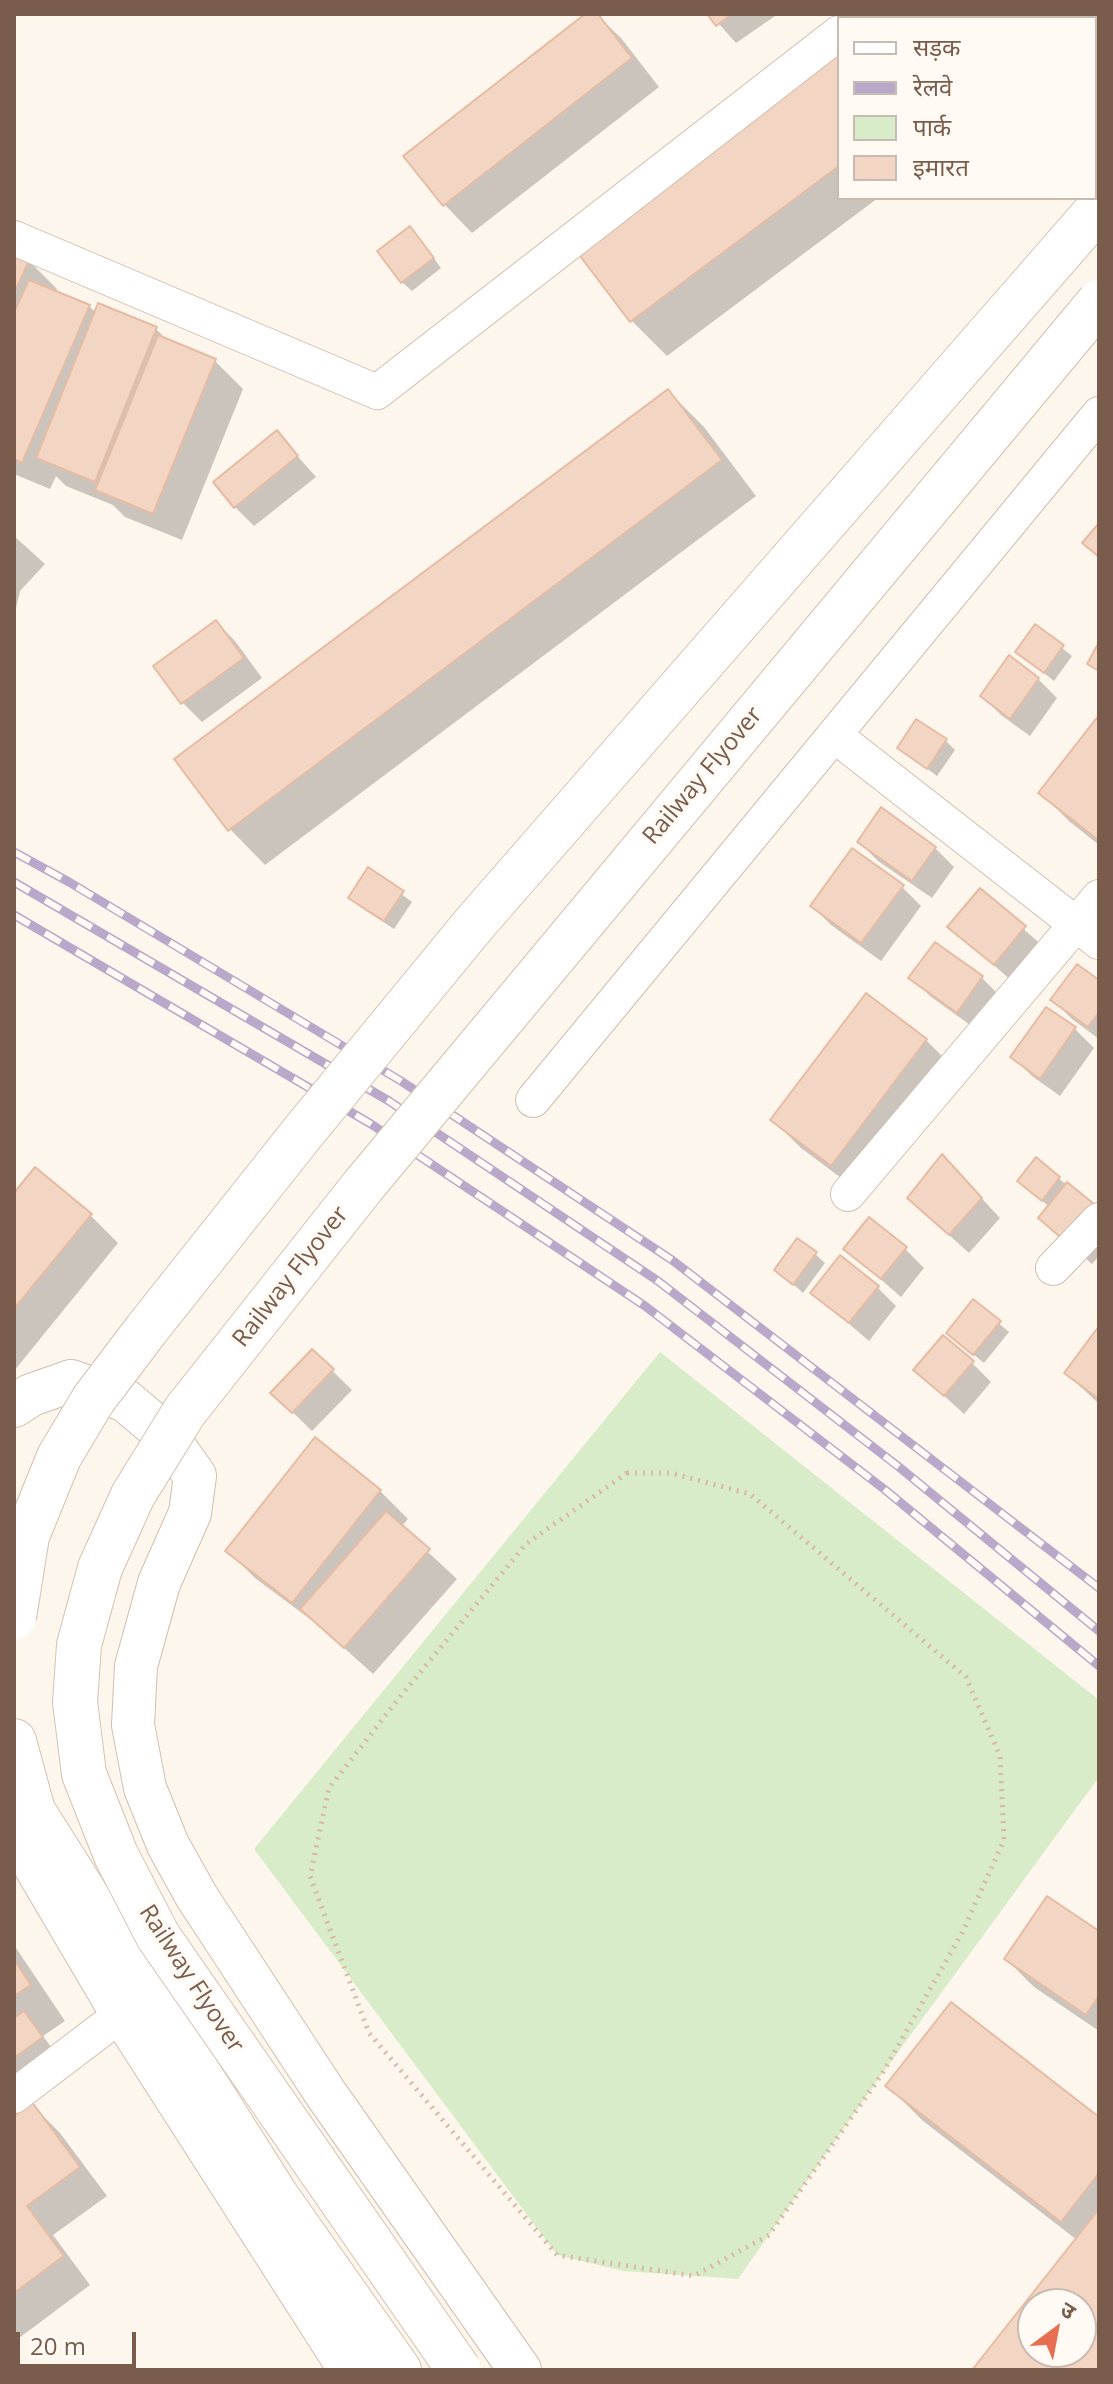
<!DOCTYPE html>
<meta charset="utf-8">
<style>
body{margin:0}
#map{position:relative;width:1113px;height:2384px;overflow:hidden;background:#fdf6ec;font-family:"Open Sans","Noto Sans Devanagari",sans-serif}
canvas{display:block}
.frame{position:absolute;inset:0;border:16px solid #7a5c4d;pointer-events:none}
.legend{position:absolute;left:837px;top:16px;width:260px;height:184px;box-sizing:border-box;background:#fffaf3;border:2px solid #cabbb1;margin:0;padding:10px 14px;list-style:none;font-size:24px;color:#7a5c4d}
.legend li{display:flex;align-items:center;gap:16px;height:40px}
.legend b{width:40px;border:2px solid #cabbb1}
.north{position:absolute;left:1017px;top:2288px;width:80px;height:80px;box-sizing:border-box;background:#fffaf3;border:2px solid #cabbb1;border-radius:50%;rotate:32deg;font-size:22px;font-weight:700;line-height:32px;text-align:center;color:#7a5c4d}
.north::after{content:'';display:block;margin:auto;width:28px;height:36px;background:#e76f51;clip-path:polygon(50% 0,100% 100%,50% 72%,0 100%)}
.scale{position:absolute;left:16px;top:2332px;width:120px;height:36px;box-sizing:border-box;border:4px solid #7a5c4d;border-top:0;padding-left:10px;font-size:24px;line-height:28px;white-space:nowrap;color:#7a5c4d;-webkit-text-stroke:6px #fffaf3;paint-order:stroke}
</style>
<div id="map">
<canvas width="1113" height="2384"></canvas>
<div class="frame"></div>
<ul class="legend">
<li><b style="height:10px;background:#fff"></b>सड़क</li>
<li><b style="height:10px;background:#b9a8c9"></b>रेलवे</li>
<li><b style="height:22px;background:#d8ecc9"></b>पार्क</li>
<li><b style="height:22px;background:#f3d5c3"></b>इमारत</li>
</ul>
<div class="north">उ</div>
<div class="scale">20 m</div>
</div>
<script>
const ctx = document.querySelector('canvas').getContext('2d');
ctx.lineJoin = 'round';
function fill(path, color) { ctx.fillStyle = color; ctx.fill(path, 'evenodd'); }
function trace(path, color, width, dash) { ctx.strokeStyle = color; ctx.lineWidth = width; ctx.lineCap = dash ? 'butt' : 'round'; ctx.setLineDash(dash || []); ctx.stroke(path); }
function label(font, color, halo, rows, align = 'center') {
  ctx.font = font + ' "Open Sans",sans-serif'; ctx.lineWidth = 6; ctx.setLineDash([]); ctx.textBaseline = 'middle'; ctx.strokeStyle = halo; ctx.fillStyle = color; for (const [text, x, y, turn = 0] of rows) {
    ctx.save(); ctx.translate(x, y); ctx.rotate((+turn || 0) * Math.PI / 180); ctx.textAlign = isNaN(turn) ? turn : align; if (halo) ctx.strokeText(text, 0, 0); ctx.fillText(text, 0, 0); ctx.restore();
  }
}
fill(new Path2D(`
 M660 1352 1099 1700V1777L882 2074 738 2279 623 2271 557 2255 254 1849Z`), '#d8ecc9');
fill(new Path2D(`
 M588 14H596L621 38 659 87 472 233 445 205 406 156Z
 M710 14H778L736 43Z
 M881 14H1099V33L1095 36V18H876Z
 M839 45V198H878L667 356 632 321 574 244Z
 M1099 75V133L1095 136V78Z
 M419 238 441 268 412 291 402 282Z
 M14 254 29 261 57 289 55 293 89 306 96 313 156 329 168 341 215 361 243 389 182 540 125 517 113 505 66 486 56 476 50 489 14 474Z
 M668 391 704 427 756 496 265 865 230 829Z
 M277 433 316 477 254 526 235 507Z
 M14 536 45 564 20 591 14 616Z
 M216 622 235 641 262 678 202 722 183 703Z
 M1036 627 1072 656 1054 681 1017 652Z
 M1010 658 1038 679 1057 698 1030 736 1001 715 982 696Z
 M1099 718V845L1069 821 1041 793Z
 M946 741 955 750 937 776 899 748Z
 M859 842 935 848 954 867 932 898 878 861Z
 M369 870 412 902 394 929 360 907 351 897Z
 M902 887 921 906 881 961 831 925 812 906Z
 M980 891 1044 947 1014 983 950 926Z
 M936 944 982 978 1001 997 977 1030 930 996 911 977Z
 M1099 983V1039L1072 1019 1053 1000Z
 M1047 1009 1075 1029 1094 1048 1060 1096 1032 1076 1013 1057Z
 M926 1040 954 1068 860 1192 801 1148 773 1120Z
 M1036 1160 1099 1211V1256L1092 1264 1040 1218 1050 1207 1028 1190Z
 M961 1176 1000 1218 969 1253 929 1217Z
 M14 1196 90 1215 118 1243 14 1371Z
 M846 1249H905L924 1268 901 1297Z
 M815 1254 825 1263 803 1293 777 1270Z
 M877 1287 896 1306 869 1341 813 1293Z
 M973 1302 1009 1332 984 1363 958 1342Z
 M1099 1329V1404L1066 1373Z
 M312 1351 352 1390 312 1431 273 1393Z
 M972 1363 991 1382 964 1414 916 1370Z
 M380 1491 408 1519 401 1527 457 1579 373 1674 322 1628 255 1578 227 1550Z
 M1099 1933V2031L1034 1987 1006 1959Z
 M14 1945 65 2021 43 2036 51 2047 14 2074Z
 M888 2086 1099 2120V2370H975L1077 2240 923 2121ZM1033 2304H1081V2352H1033Z
 M32 2105 60 2133 107 2196 53 2235 90 2285 19 2338 14 2333V2119Z`), '#0003');
const building = new Path2D(`
 M585 14H598L632 58 443 206 403 156Z
 M707 14H732L716 26Z
 M878 14H1041L1036 18H872Z
 M839 43V166L630 322 571 244Z
 M1099 72V122L1095 125V76Z
 M410 226 434 258 401 283 377 251Z
 M14 251 30 259 14 293Z
 M29 280 90 305 22 463 14 459V312Z
 M98 303 157 327 95 482 36 458Z
 M158 335 216 359 153 514 95 490Z
 M668 389 722 460 228 831 174 759Z
 M277 430 298 456 234 508 213 482Z
 M1099 523V557L1082 543Z
 M216 620 244 658 181 704 153 666Z
 M1035 624 1064 645 1044 673 1015 652Z
 M1099 642V671L1087 664Z
 M1009 655 1039 678 1010 719 980 696Z
 M1099 715V836L1097 839 1038 793Z
 M916 719 947 739 927 769 897 748Z
 M881 807 936 847 912 881 857 842Z
 M852 848 904 885 861 943 810 906Z
 M368 867 404 891 384 921 348 898Z
 M980 888 1026 926 994 965 947 927Z
 M935 942 983 976 957 1013 908 978Z
 M1077 964 1099 980V1012L1088 1027 1050 1000Z
 M866 993 927 1039 831 1166 770 1120Z
 M1046 1007 1076 1027 1040 1079 1010 1057Z
 M942 1154 982 1198 949 1235 907 1198Z
 M1036 1157 1060 1177 1042 1201 1017 1181Z
 M35 1167 92 1214 14 1309V1193Z
 M1067 1182 1099 1208 1072 1247 1038 1218Z
 M869 1217 907 1247 881 1279 843 1249Z
 M797 1238 817 1252 793 1285 774 1270Z
 M840 1255 879 1286 849 1323 810 1293Z
 M973 1299 1001 1321 973 1355 946 1333Z
 M1099 1326V1399L1064 1373Z
 M943 1335 974 1361 944 1396 913 1370Z
 M312 1349 334 1369 292 1413 270 1393Z
 M315 1437 381 1490 292 1603 225 1551Z
 M386 1511 430 1549 344 1648 300 1609Z
 M1047 1896 1099 1931V1996L1086 2015 1004 1959Z
 M14 1959 31 1985 14 1996Z
 M951 2002 1099 2117V2173L1061 2222 885 2086Z
 M24 2011 43 2037 14 2058V2018Z
 M32 2102 80 2167 27 2206 64 2256 14 2293V2116Z
 M1099 2209V2370H972ZM1033 2304H1081V2352H1033Z`);
fill(building, '#f3d5c3');
trace(building, '#e6bba3', 2);
const minor = new Path2D(`
 M858 18 864 14
 M14 238 377 392 839 33
 M834 735 1099 942
 M533 1100 1099 414
 M848 1194 1099 897
 M1053 1268 1099 1220
 M14 2096 122 2014`);
const tertiary = new Path2D(`
 M14 1406 31 1395 71 1381 126 1401 166 1435 195 1476 190 1513 159 1583 136 1666 133 1725 145 1788 168 1845 197 1897 326 2094 520 2370
 M14 1823 26 1851 122 2014 350 2370`);
const secondary = new Path2D(`
 M14 1741 33 1811 277 2197 399 2370`);
trace(minor, '#d1beb0', 36);
trace(tertiary, '#d1beb0', 44);
trace(secondary, '#d6c0b0', 46);
trace(new Path2D(`
 M627 1473H671L750 1494 966 1677 1000 1756 1004 1840 962 1933 882 2074 769 2235 694 2276 557 2255 369 2033 310 1876 329 1788 399 1698 526 1544Z`), '#d9b8a5', 5, [2, 6]);
trace(minor, '#fff', 34);
trace(tertiary, '#fff', 42);
trace(secondary, '#fff', 44);
const rail = new Path2D(`
 M14 852 69 882 401 1081 672 1260 1099 1588
 M14 882 389 1101 658 1281 899 1467 1099 1631
 M14 915 371 1124 645 1306 884 1489 1099 1666`);
trace(rail, '#b9a8c9', 9);
trace(rail, '#fffaf3', 6, [18]);
const secondaryBridge = new Path2D(`
 M14 1617 27 1536 59 1457 93 1400 146 1330 304 1131 475 923 1099 208
 M459 2370 158 1936 116 1855 84 1774 75 1702 79 1645 100 1568 133 1495 185 1411 363 1186 1099 302`);
trace(secondaryBridge, '#d6c0b0', 46, []);
trace(secondaryBridge, '#fff', 44);
label('24px', '#7a5c4d', '#fffaf3', [
 ["Railway Flyover",703,776,-50],
 ["Railway Flyover",291,1277,-52],
 ["Railway Flyover",191,1979,57]
]);
</script>
